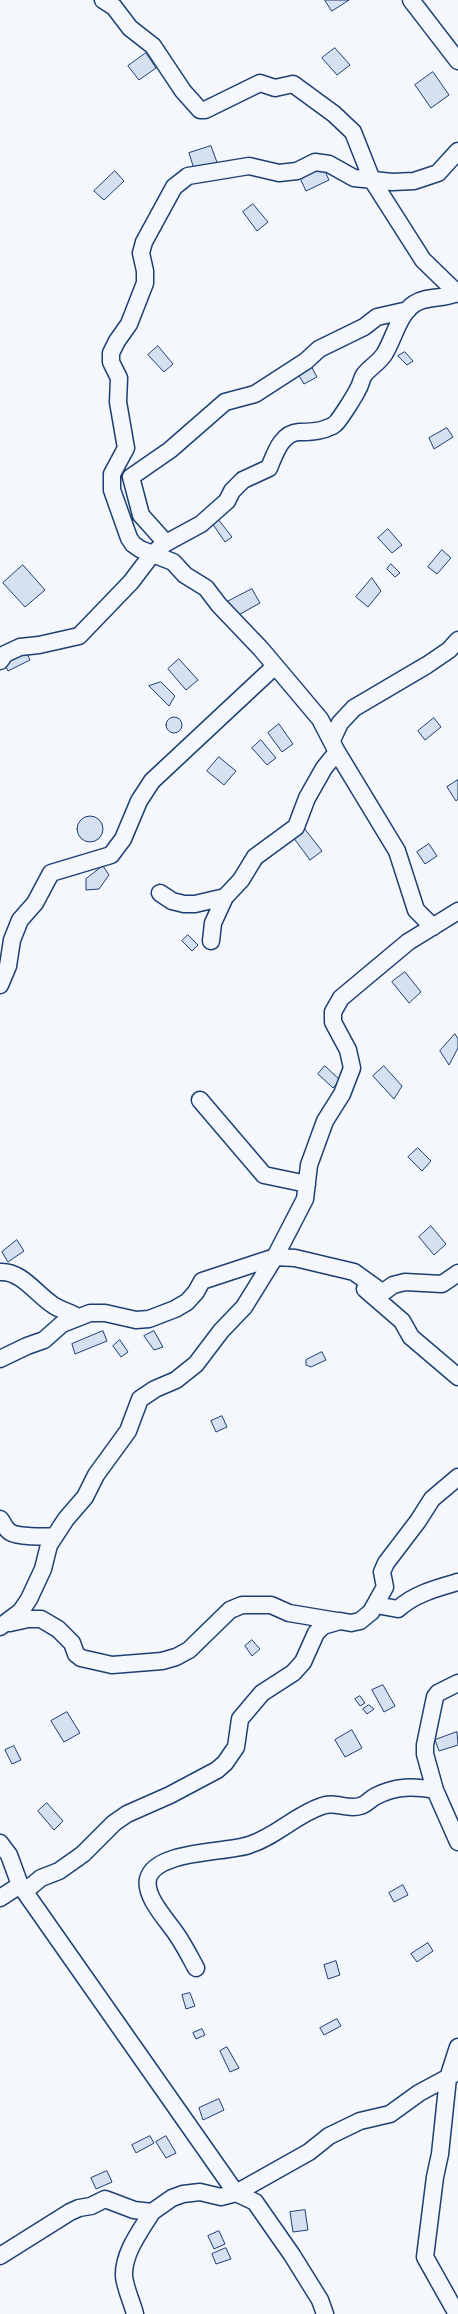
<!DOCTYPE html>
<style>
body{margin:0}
canvas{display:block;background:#f4f7fb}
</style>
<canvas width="458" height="2314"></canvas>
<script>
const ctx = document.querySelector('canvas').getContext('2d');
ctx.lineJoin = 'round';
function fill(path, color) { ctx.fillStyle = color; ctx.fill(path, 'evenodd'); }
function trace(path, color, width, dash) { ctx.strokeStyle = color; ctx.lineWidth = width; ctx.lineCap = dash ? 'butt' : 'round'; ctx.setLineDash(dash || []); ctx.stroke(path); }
const building = new Path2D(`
 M325 0H349L332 11Z
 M335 48 350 65 337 75 322 58Z
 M146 53 156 68 139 80 128 66Z
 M433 72 449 95 431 108 415 85Z
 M211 146 218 165 195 172 189 153Z
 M322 165 329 180 306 191 299 176Z
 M115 171 124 181 104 200 94 191Z
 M253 204 268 222 257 231 243 212Z
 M158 346 173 364 164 372 148 355Z
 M405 352 413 361 407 365 398 356Z
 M310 364 317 377 304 384 296 371Z
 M447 428 453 437 434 449 429 438Z
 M218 519 232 537 225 542 212 523Z
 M388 529 402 545 392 553 378 538Z
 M442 550 451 558 437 574 428 567Z
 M391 564 400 573 395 577 387 569Z
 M23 565 45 590 25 607 3 583Z
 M372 578 381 591 368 607 356 597Z
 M252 589 260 603 233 618 225 603Z
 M24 647 30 660 8 671 2 658Z
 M179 659 198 680 186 690 168 669Z
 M161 682 175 696 169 706 149 686Z
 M166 725a8 8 0 1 1 16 0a8 8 0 1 1-16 0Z
 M434 718 441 727 425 740 418 731Z
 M279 724 293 744 282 752 268 733Z
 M261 740 276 758 267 765 252 748Z
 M219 757 236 771 224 785 207 771Z
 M458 780V799L456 801 447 787Z
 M77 829a13 13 0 1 1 26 0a13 13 0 1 1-26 0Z
 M304 828 322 851 310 860 293 837Z
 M429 844 437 856 425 864 417 852Z
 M103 866 109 875 99 889 86 890V879Z
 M188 935 198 945 192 951 182 941Z
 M405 972 421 992 409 1003 392 982Z
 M455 1034 458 1039V1048L449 1065 440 1051Z
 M325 1066 340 1080 333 1088 318 1074Z
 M384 1066 402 1086 394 1099 373 1076Z
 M418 1148 431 1161 422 1171 408 1157Z
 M431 1226 446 1244 434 1255 419 1237Z
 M17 1240 24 1251 8 1262 2 1252Z
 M103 1331 107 1341 75 1354 72 1344Z
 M154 1331 163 1347 154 1350 144 1336Z
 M120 1340 128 1352 121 1357 113 1346Z
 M322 1352 326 1360 311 1367 306 1365V1360Z
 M222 1416 227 1427 216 1432 211 1421Z
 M252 1640 260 1649 252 1656 245 1646Z
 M383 1685 395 1706 384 1712 372 1690Z
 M360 1696 365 1703 360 1706 355 1699Z
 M369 1705 374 1709 367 1714 363 1709Z
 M67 1712 80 1733 64 1742 51 1721Z
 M352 1730 362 1748 345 1757 335 1740Z
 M457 1732 458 1745 439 1751 435 1740Z
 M14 1746 21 1760 12 1764 5 1750Z
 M47 1803 63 1821 54 1830 38 1811Z
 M403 1885 408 1895 394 1902 389 1893Z
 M428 1943 433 1951 417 1962 411 1954Z
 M336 1961 340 1975 328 1979 324 1965Z
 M190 1993 195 2006 186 2009 182 1995Z
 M337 2019 341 2026 324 2035 320 2028Z
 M202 2029 205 2035 196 2039 193 2033Z
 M227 2047 239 2068 230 2072 220 2051Z
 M219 2099 224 2110 203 2120 199 2108Z
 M150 2136 154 2143 136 2153 132 2145Z
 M166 2136 176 2153 166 2158 156 2142Z
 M107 2171 112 2182 96 2189 91 2178Z
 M305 2210 308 2230 293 2232 290 2212Z
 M219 2231 225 2244 214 2249 208 2236Z
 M226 2248 231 2259 216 2264 212 2254Z`);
fill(building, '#d5e0f0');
trace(building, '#1d3f73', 1);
const street = new Path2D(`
 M103 0 114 7 130 28 153 46 183 91 200 110H205L260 83 275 88 293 84 334 114 353 132 372 180 423 260 458 294
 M411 0 458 61
 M166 543 141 515 131 477 170 450 225 402 255 394 306 361 319 349 364 327 377 317 408 310
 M0 661 5 654 20 647 39 645 79 636 131 582 153 553 166 543 201 524 227 501 232 491 243 480 269 468C275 454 281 433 299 432 309 432 315 432 325 429 329 427 332 427 335 424 339 421 356 394 358 389 361 385 361 379 364 375 370 367 380 362 385 353 394 338 399 314 414 304 427 295 445 300 458 292
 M332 740 340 723 354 708 427 665 449 650 458 640
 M160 893 172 901 184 904H195L225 897 241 880 255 857 296 827 307 798 324 768 337 752
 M433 927 416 910 397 851 337 752 320 719 261 649 219 605 206 588 185 575 173 562 140 549 133 544 129 538 112 490V474L126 448 118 402 119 378 111 362V353L117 341 129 324 145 283V271L141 253 144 242 174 187 188 176 249 166 279 173 297 171 315 162 329 164 354 178 392 182 414 181 438 173 458 151
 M211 941 213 923 225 897
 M0 985 8 966 12 940 20 920 35 903 51 873 111 855 123 839 139 801 152 781 274 667
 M200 1100 264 1175 307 1184
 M0 1272C21 1270 37 1295 53 1305 60 1310 70 1312 78 1317
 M365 1289 402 1321 411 1337 458 1377
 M0 1359 27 1346 44 1340 62 1324 90 1313H105L136 1320 149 1319 175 1309 187 1302 196 1292 202 1281 275 1257 295 1258 354 1272 379 1290 385 1291 393 1285 405 1282 442 1284 458 1273
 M0 1519C3 1522 5 1529 10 1532 17 1537 45 1537 54 1536
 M376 1605 398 1609C414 1594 437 1588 458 1582
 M10 1623 28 1619H41L58 1629 72 1643 76 1654 81 1658 112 1665 162 1661 176 1657 189 1650 230 1610 242 1605H271L289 1613 337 1621
 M0 1627 21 1611 29 1599 43 1569 49 1545 66 1519 85 1497 96 1475 128 1431 140 1399 155 1389 176 1380 196 1364 221 1331 244 1307 275 1257 305 1199 309 1165 325 1121 342 1094 352 1068 348 1050 333 1022V1012L341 998 408 942 458 911
 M458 1683 438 1693 435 1697 425 1745V1754L435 1790 458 1842
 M0 1843 9 1855 20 1885 0 1898
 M20 1885 236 2193 255 2202 292 2255 320 2300 325 2314
 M25 1891 41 1878 59 1871 83 1854 114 1823 127 1814 170 1795 217 1770 225 1763 236 1747 240 1719 262 1693 293 1673 303 1662 316 1633 323 1626 340 1621 351 1623 360 1621 371 1612 385 1587 382 1572 386 1563 418 1521 432 1499 458 1477
 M196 1968C190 1957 184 1945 177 1935 168 1921 144 1897 148 1879 155 1850 227 1853 249 1845 277 1836 295 1815 322 1806 335 1801 347 1810 360 1806 366 1805 370 1799 376 1796 396 1786 413 1786 435 1790
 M152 2212 172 2198 183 2194 200 2192 221 2197 236 2193 309 2152 329 2136 360 2121 390 2114 419 2093 458 2072
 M0 2256 70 2212 79 2208 91 2206 105 2199 134 2210 152 2212C141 2230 123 2253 124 2276 125 2288 132 2302 135 2314
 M457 2314 425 2257 435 2177 440 2154 448 2078 458 2047`);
trace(street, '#1d3f73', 19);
trace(street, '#f4f7fb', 16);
</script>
